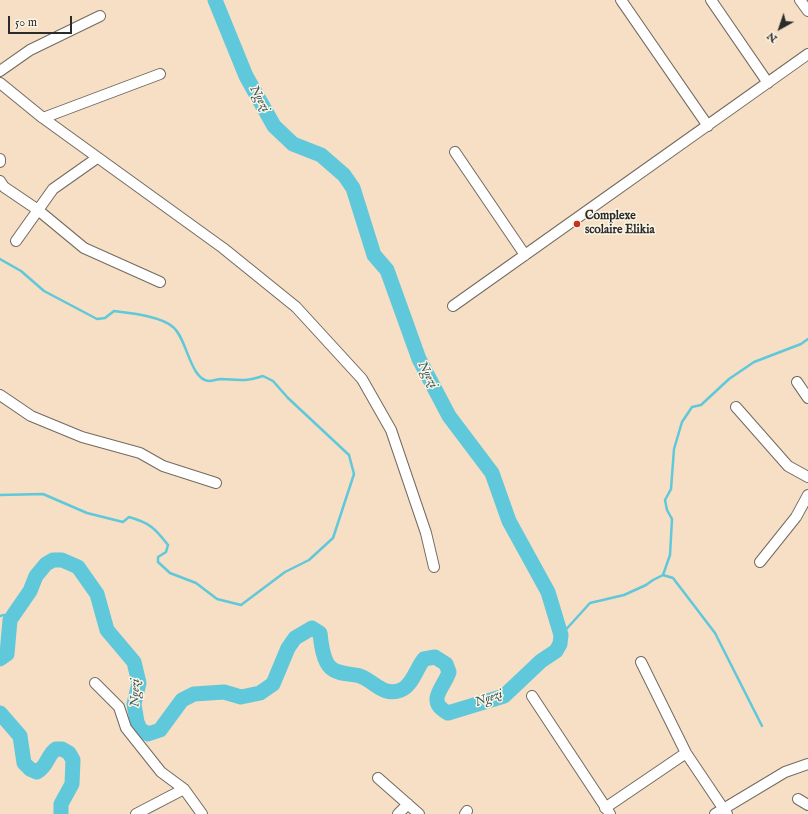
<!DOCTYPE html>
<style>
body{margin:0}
#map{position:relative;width:808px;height:814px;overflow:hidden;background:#f6dfc4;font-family:"IM FELL English",serif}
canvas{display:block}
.north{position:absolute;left:760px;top:8px;width:40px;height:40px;-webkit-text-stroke:3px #fcf5e5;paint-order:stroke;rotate:220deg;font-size:11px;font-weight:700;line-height:16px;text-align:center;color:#2b2b2b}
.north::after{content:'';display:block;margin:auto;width:14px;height:18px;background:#2b2b2b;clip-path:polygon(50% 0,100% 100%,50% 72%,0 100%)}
.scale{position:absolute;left:8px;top:16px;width:64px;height:18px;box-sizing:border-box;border:2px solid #2b2b2b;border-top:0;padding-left:5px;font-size:12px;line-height:14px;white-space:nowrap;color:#2b2b2b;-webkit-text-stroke:3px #fcf5e5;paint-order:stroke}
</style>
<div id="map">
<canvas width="808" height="814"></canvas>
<div class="north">N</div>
<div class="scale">50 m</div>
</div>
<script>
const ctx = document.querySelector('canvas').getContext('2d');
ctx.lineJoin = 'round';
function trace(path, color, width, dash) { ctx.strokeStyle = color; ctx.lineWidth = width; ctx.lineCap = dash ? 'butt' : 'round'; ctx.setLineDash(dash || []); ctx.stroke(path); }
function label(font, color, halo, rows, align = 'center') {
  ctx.font = font + ' "IM FELL English",serif'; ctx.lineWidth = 3; ctx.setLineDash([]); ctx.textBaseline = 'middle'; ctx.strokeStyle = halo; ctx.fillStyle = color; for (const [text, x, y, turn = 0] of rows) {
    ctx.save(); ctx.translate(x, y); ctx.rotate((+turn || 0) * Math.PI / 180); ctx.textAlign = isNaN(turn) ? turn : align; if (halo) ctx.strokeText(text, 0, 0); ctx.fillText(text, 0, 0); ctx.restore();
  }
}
trace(new Path2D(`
 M0 259 21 271 44 291 97 319 105 318 114 311C130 313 161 316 173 327 187 338 190 380 209 381 213 381 217 379 221 379 240 380 244 382 263 376L273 381 288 398 349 455 354 474 333 538 309 560 285 572 241 605 217 599 196 583 170 573 158 562V557L166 552 168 545C155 528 150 523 129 517L123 522 87 513 43 494 0 495
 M663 575 673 578 715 633 762 726
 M0 616 4 615 10 620
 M561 635 590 603 624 595 646 585 653 580 663 575 670 555 672 519 667 510 665 500 671 489 674 449 682 422 692 407 701 405 729 379 754 362 801 344 808 339`), '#5fc8db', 2.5);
trace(new Path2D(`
 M0 659 7 654 10 620 30 591 36 576 46 564 53 560H62L78 567 97 594 107 630 134 662 139 683 134 704 137 722 140 729 148 734 160 730 182 700 194 694 224 692 241 697 260 693 273 684 288 648 295 638 312 628 320 633C321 643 323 661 331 668 339 675 350 673 360 676 374 681 383 697 401 690 412 686 417 667 424 659L435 657 446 664 449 672C444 688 425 701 448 713L504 696 541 661 556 651 560 644 561 635 548 592 509 521 492 473 449 416 419 359 387 270 374 255 353 188 344 175 321 155 293 144 274 126 246 76 215 0
 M0 713 20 736 24 763 30 769 37 772C48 766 47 755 56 749H62L69 753 73 760 72 784 61 804V814`), '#5fc8db', 15);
const minor = new Path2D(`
 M621 0 708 126
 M711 0 768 83
 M800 0 808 11
 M0 71 30 50 100 16
 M0 83 43 118 223 248 296 307 362 379 391 430 426 533 434 567
 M43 118 160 74
 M455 152 525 255
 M0 159V162
 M0 181 4 187 38 210 84 248 160 282
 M16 241 53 189 97 158
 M453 306 808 54
 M797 382 808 398
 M0 395 31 416 82 437 140 453 163 466 216 483
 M736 407 788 466 808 477
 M760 562 796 517 808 495
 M641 662 686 753 727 814
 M95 683 119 707 126 728 161 772 184 789 202 814
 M532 696 610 814
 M378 778 419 814
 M798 799 808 805
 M605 808 686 753
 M136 814 184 789
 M398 814 408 804
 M465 814 467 811
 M715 814 785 772 808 764`);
trace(minor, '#726a61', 12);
trace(minor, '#fff', 10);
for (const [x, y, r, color] of [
 [577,224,4,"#c8321e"]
]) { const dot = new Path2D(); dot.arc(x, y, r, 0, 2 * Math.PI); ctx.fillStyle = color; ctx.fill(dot); trace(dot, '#fcf5e5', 1.5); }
label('bold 12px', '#2b2b2b', '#fcf5e5', [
 ["Complexe",585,217],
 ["scolaire Elikia",585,231]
], 'left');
label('italic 13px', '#3b5a60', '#fcf5e5', [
 ["Ngezi",259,99,61],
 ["Ngezi",427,375,62],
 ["Ngezi",136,693,-89],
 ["Ngezi",489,699,-20]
]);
</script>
